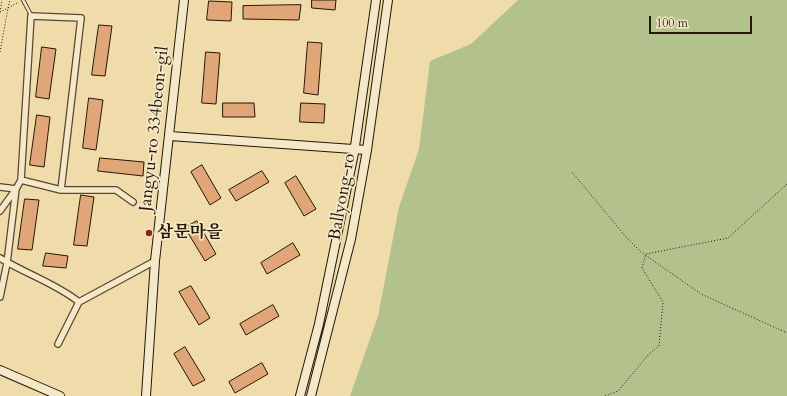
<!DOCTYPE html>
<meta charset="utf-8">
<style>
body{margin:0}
#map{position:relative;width:787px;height:396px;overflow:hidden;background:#f0dcaa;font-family:Cardo,serif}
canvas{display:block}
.scale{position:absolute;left:649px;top:16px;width:103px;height:18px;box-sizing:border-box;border:2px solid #251605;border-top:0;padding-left:5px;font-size:12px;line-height:14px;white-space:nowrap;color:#251605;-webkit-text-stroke:3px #f5e8c8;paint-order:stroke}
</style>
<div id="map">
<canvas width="787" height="396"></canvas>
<div class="scale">100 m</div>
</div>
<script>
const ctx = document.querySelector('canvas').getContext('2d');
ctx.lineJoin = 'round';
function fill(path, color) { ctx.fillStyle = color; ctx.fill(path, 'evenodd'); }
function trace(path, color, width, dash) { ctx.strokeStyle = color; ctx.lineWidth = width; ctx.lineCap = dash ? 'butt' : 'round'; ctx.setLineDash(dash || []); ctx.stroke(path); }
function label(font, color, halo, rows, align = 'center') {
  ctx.font = font + ' Cardo,"Noto Serif KR",serif'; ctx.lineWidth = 3.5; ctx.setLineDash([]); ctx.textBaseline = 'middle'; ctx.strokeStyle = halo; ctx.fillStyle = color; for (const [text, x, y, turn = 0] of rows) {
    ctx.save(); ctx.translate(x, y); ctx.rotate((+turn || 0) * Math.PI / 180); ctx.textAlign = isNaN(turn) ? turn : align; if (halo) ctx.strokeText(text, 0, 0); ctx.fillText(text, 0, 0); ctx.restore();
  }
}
fill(new Path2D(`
 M518 0H787V396H350L378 316 399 207 419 149 430 61 471 44Z`), '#b3c28d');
const building = new Path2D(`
 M312 0H336L335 10 312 8Z
 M209 1 232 2 231 21 207 20Z
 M301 5 299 20 243 19V6Z
 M99 25 112 26 105 76 92 75Z
 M308 42 322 43 318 95 304 93Z
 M42 47 56 49 49 99 36 97Z
 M206 52 220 53 216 104 202 103Z
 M89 98 103 100 96 150 83 148Z
 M223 103H254L255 117H223Z
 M301 103 325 104 324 123 300 122Z
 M37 115 50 117 44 167 30 165Z
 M100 158 144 162 143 176 98 171Z
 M202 165 221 198 210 205 191 172Z
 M262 171 269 182 236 201 229 190Z
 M296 176 316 209 304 216 285 183Z
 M81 195 94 197 87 246 74 245Z
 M25 199 39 200 32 250 18 249Z
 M197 221 216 254 205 261 185 228Z
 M293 243 300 255 267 274 261 263Z
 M46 253 68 256 66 268 43 266Z
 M191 286 210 318 199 325 179 292Z
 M273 305 279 316 246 335 240 324Z
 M185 347 205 380 193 386 174 354Z
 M262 363 268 374 235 393 229 382Z`);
fill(building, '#e0a678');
trace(building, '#251605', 1);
const lane = new Path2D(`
 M23 0 31 15`);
const street = new Path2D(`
 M21 180 61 190H116L133 202
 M0 187 16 189 0 211
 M0 258C26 274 55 283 79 302
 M0 297 7 263 16 189 21 180 31 16 81 18 61 190
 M79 302 155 261
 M58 344 79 302`);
const secondary = new Path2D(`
 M170 136 367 150
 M0 370 60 396
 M146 396 155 261 184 0
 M300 396 319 324 354 153 376 0
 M311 396 351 239 367 150 388 0`);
trace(lane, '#58482e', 4.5);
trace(street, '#58482e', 8);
trace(secondary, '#251605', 10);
trace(new Path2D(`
 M0 12 8 8 10 0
 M0 12 2 0
 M0 52 8 8 19 2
 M572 172 626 237 641 252 701 294 787 333
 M605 396 618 391 649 354 659 346 663 302 642 268 646 254 728 238 787 184`), '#251605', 1, [1, 2]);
trace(lane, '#f5e8c8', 2.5);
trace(street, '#f5e8c8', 5.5);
trace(secondary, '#f5e8c8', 8);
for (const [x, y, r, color] of [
 [149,233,4,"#8f2418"]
]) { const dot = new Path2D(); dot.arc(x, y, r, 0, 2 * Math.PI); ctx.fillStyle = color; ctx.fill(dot); trace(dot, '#f5e8c8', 1.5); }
label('17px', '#251605', '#f5e8c8', [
 ["Jangyu-ro 334beon-gil",155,129,-84],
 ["Ballyong-ro",343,197,-80]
]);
label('bold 17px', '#251605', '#f5e8c8', [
 ["삼문마을",157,233]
], 'left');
</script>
